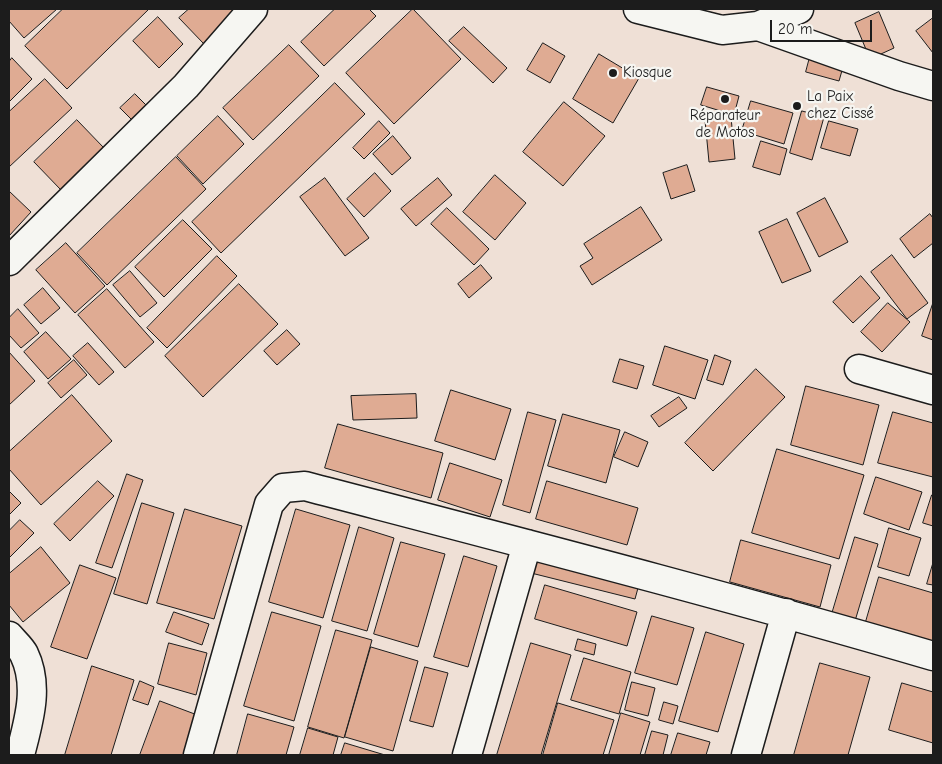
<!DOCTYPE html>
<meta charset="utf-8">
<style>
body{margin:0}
#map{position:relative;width:942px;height:764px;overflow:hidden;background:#efe0d6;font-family:"Comic Neue",sans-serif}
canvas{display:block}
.frame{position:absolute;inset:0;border:10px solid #1c1c1c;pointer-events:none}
.scale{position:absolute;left:770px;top:20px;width:102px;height:22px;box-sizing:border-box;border:2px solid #1c1c1c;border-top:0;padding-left:6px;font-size:15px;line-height:18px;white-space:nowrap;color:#1c1c1c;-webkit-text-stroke:4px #f6f6f2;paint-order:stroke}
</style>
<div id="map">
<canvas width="942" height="764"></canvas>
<div class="frame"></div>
<div class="scale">20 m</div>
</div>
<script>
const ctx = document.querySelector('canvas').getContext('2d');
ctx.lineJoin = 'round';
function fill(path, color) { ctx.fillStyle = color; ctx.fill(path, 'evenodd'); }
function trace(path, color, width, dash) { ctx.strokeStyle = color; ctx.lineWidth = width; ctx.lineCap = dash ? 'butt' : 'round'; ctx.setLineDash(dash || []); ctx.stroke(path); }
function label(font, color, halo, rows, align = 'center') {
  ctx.font = font + ' "Comic Neue",sans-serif'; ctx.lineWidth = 4.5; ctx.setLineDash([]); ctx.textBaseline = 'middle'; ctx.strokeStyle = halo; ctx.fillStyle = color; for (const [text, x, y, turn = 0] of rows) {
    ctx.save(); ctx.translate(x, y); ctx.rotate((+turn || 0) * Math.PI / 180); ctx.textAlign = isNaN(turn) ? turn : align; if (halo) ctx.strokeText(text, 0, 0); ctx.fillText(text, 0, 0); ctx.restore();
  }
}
const building = new Path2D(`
 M9 9H57L24 38 9 21Z
 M63 9H149L67 89 25 46Z
 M189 9H240L204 44 179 18Z
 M335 9H369L376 16 324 66 301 42Z
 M413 9 461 59 394 124 346 73Z
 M879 12 894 48 870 59 855 23Z
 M158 17 183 44 159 68 133 41Z
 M933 18V53L916 31Z
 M464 27 507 68 493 83 449 41Z
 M543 43 565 56 550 83 527 70Z
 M289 45 319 76 253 140 223 108Z
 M599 54 639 78 613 123 573 99Z
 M810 57 843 67 839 81 806 72Z
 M12 58 32 79 9 102V62Z
 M45 79 72 108 9 167V112Z
 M335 83 365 114 221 253 192 222Z
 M707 87 739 96 734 115 701 105Z
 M135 94 148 107 133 121 120 108Z
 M751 101 793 113 784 144 742 131Z
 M564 102 605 136 563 186 523 152Z
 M802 111 824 117 812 160 790 153Z
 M218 116 244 144 203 184 177 156Z
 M731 117 735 159 709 162 705 120Z
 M77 120 104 148 61 190 34 162Z
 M379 121 390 133 364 159 353 148Z
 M829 121 858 129 850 156 821 148Z
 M393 136 411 158 392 175 373 154Z
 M761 141 787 149 780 175 753 167Z
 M176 157 206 189 107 285 77 253Z
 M687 165 695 191 671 199 663 173Z
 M375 173 391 191 364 217 347 199Z
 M495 175 526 203 495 240 463 212Z
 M325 178 369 238 345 256 300 197Z
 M438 178 452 195 416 226 401 209Z
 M9 191 31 212 9 236Z
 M825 198 848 242 819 257 797 213Z
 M641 207 662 240 592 285 580 266 593 258 584 244Z
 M447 208 489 249 474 265 431 224Z
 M930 214 933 218V243L914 258 900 239Z
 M787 219 811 271 782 283 759 232Z
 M183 220 212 249 164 297 135 267Z
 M66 243 105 286 75 313 36 270Z
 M892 255 928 303 907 319 871 272Z
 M217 256 237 276 167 348 147 328Z
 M481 265 492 278 469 298 458 284Z
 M130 271 157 303 140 317 113 285Z
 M861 276 880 298 853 323 833 302Z
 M239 284 278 324 203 397 165 356Z
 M43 288 60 308 41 324 24 305Z
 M107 289 154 342 125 368 78 315Z
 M888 303 910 322 882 352 861 332Z
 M933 303V340L922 336Z
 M18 309 39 333 21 348 9 335V318Z
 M287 330 300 344 277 365 264 351Z
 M46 332 71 359 48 379 24 352Z
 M88 343 114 372 99 385 73 356Z
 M665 346 708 360 695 399 653 385Z
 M9 352 35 381 9 405Z
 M715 355 731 361 723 385 707 380Z
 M620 359 644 366 637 389 613 382Z
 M74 360 87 375 61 398 48 383Z
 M756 369 785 397 713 471 685 443Z
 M806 386 879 405 863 465 791 445Z
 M451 390 511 409 495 460 435 441Z
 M416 394 417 418 353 420 351 396Z
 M72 395 112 441 41 505 9 469V452Z
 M679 397 687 408 659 427 651 416Z
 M528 412 556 420 530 513 503 505Z
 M893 412 933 423V477L878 463Z
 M563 414 620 430 606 483 548 466Z
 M338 424 443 453 431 498 325 468Z
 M625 432 648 442 638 467 614 457Z
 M777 449 864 475 839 559 752 533Z
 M450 463 502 480 490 517 438 500Z
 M127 474 143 480 112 568 96 563Z
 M876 477 922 492 909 530 864 514Z
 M98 481 114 496 70 541 54 524Z
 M547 481 638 508 627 545 536 519Z
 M9 491 21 503 9 515Z
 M932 495H933V526L923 523Z
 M142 503 174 513 147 604 114 594Z
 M185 509 242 526 214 619 157 603Z
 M296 509 350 525 323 618 269 602Z
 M20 520 34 533 9 558V531Z
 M359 527 394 538 367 631 332 621Z
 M889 528 921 538 909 576 878 567Z
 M855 537 878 544 855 621 832 614Z
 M741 540 831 565 820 607 730 582Z
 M401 542 445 554 418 647 374 634Z
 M41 547 70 583 23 622 9 605V574Z
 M537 550 641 577 635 599 531 573Z
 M464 556 497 566 468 667 434 657Z
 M933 563V585L927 584Z
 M80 565 116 578 87 659 51 647Z
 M879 577 933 593V645L865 625Z
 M545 585 637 612 627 646 535 619Z
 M174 612 209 624 202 645 166 632Z
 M272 612 321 626 294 721 244 706Z
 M652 616 694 628 677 685 635 673Z
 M336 630 372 640 344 738 308 727Z
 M706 632 744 644 718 732 679 721Z
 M578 639 596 644 594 655 575 650Z
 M169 643 207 653 196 695 158 684Z
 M531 643 571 655 541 755H497Z
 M371 647 418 661 393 751 345 737Z
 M584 658 631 672 619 714 571 700Z
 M820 663 870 677 848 755H794Z
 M92 666 134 680 111 755H65Z
 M425 667 448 673 433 727 410 721Z
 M140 681 154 687 148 705 133 700Z
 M632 682 655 688 648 716 625 710Z
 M902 683 933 692V743L889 730Z
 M160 701 200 716 186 755H140Z
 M664 702 678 706 673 724 659 720Z
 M558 703 614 720 603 755H543Z
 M621 713 650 722 640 755H609Z
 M248 714 294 727 286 755H237Z
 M308 728 338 737 333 755H300Z
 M652 731 668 735 663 755H645Z
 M678 733 710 742 706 755H671Z
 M345 743 385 755H341Z`);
fill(building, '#dfab93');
trace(building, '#1c1c1c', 1);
const minor = new Path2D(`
 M638 9 722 30 758 26 799 9
 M758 26 899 76 933 86
 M9 261 186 86 253 9
 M859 369 933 390
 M9 636C14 642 21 648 24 654 40 687 28 723 20 755
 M198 755 269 504 283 488 305 486C515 541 725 595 933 656
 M467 755 527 544
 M746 755 786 613`);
trace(minor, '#1c1c1c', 31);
trace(minor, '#f6f6f2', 28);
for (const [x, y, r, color] of [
 [613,73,5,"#1c1c1c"],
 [725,99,5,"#1c1c1c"],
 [797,106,5,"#1c1c1c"]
]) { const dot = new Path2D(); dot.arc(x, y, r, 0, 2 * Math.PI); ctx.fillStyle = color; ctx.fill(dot); trace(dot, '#f6f6f2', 2); }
label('15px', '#1c1c1c', '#f6f6f2', [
 ["Kiosque",623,73],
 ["La Paix",807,97],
 ["chez Cissé",807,114],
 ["Réparateur",725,116,"center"],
 ["de Motos",725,133,"center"]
], 'left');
</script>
